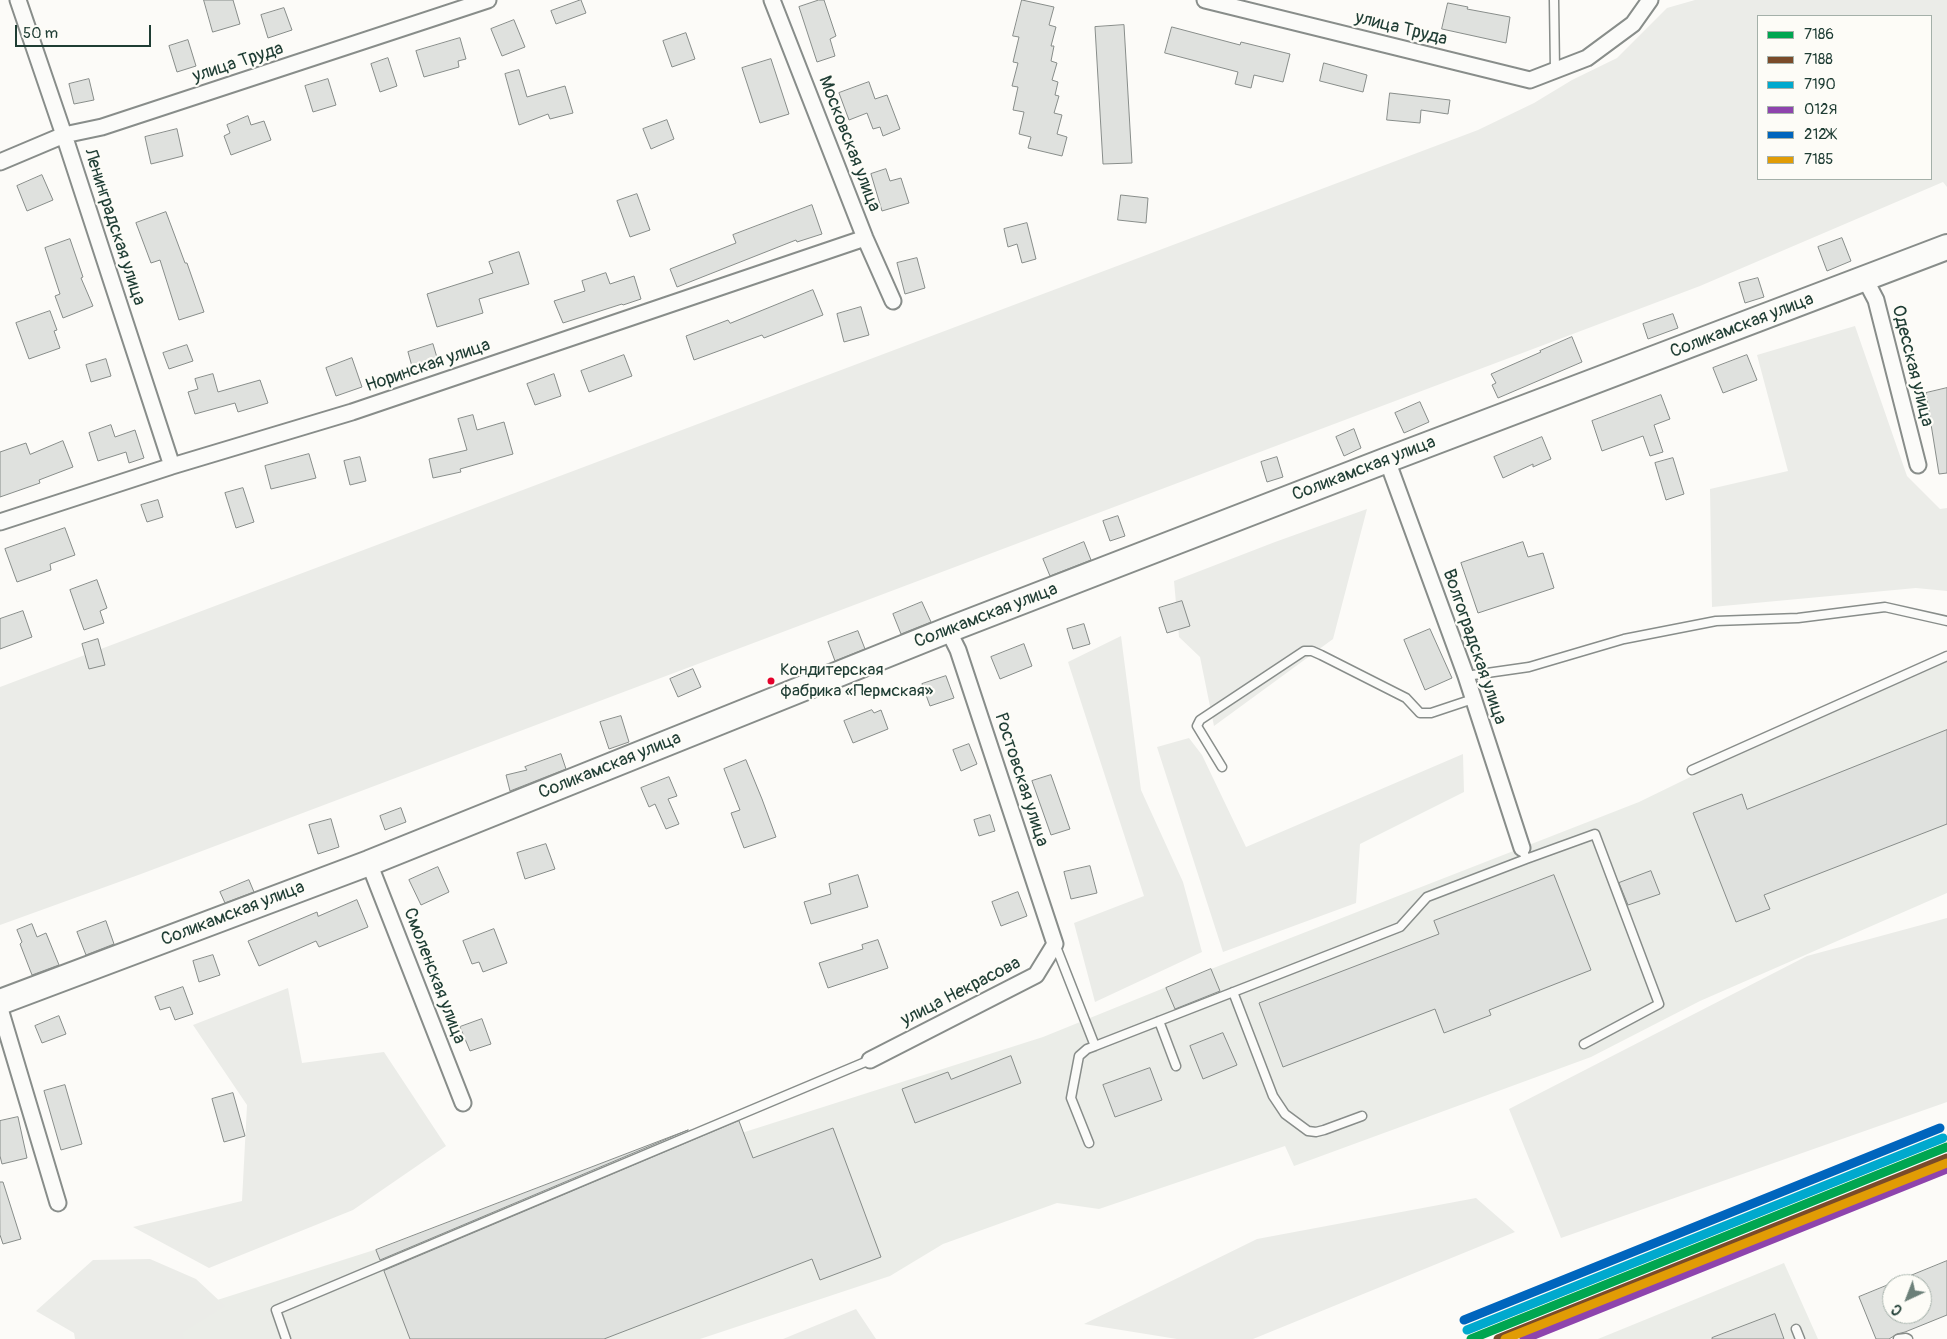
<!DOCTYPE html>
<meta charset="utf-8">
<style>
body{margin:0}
#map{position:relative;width:1947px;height:1339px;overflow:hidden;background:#fcfbf8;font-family:Pangolin,sans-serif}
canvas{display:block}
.legend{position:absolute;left:1757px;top:15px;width:175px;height:165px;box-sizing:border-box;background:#fdfcf7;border:1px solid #a4b0a9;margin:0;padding:6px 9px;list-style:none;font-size:15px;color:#1f3d34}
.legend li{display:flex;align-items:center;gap:10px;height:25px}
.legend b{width:25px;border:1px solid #a4b0a9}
.north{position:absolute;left:1882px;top:1274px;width:50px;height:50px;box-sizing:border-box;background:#fdfcf7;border:1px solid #a4b0a9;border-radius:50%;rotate:223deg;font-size:14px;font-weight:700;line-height:20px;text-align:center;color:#1f3d34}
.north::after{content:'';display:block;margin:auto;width:18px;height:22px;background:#6c8079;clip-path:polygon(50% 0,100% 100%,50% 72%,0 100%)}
.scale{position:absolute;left:15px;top:25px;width:136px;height:22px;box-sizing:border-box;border:2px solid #1f3d34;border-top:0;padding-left:6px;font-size:15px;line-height:18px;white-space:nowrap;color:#1f3d34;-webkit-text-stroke:4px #fdfcf7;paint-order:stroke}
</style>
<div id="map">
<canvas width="1947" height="1339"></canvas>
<ul class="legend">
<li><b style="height:6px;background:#00a651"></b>7186</li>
<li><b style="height:6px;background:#7a4b2a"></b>7188</li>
<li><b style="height:6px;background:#00a9ce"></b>7190</li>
<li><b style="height:6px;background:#8e44ad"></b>012Я</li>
<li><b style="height:6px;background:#0065bd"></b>212Ж</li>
<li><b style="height:6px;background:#e19c05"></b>7185</li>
</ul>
<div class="north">С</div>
<div class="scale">50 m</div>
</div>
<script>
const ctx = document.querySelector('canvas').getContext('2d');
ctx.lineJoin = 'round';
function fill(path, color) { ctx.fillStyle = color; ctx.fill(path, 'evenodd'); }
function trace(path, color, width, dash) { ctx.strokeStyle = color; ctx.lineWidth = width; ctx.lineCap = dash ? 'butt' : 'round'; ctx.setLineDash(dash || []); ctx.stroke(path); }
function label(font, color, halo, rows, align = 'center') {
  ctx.font = font + ' Pangolin,sans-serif'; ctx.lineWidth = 4.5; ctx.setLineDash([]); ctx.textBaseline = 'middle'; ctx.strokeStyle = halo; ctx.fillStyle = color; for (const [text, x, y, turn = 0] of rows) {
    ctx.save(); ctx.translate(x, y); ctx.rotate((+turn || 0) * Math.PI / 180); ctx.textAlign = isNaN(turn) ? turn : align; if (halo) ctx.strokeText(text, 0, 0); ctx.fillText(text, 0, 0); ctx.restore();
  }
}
fill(new Path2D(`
 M1947 652V893L1700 1001 1591 1057 1294 1166 1285 1146 1099 1209 1057 1203 943 1244 890 1276 700 1339H149L145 1323 1043 1037 1211 969 1639 802Z
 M1784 1263 1818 1339H1598Z`), '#ebede8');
fill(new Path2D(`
 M1695 0H1947V187L1943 182 1700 286 141 874 0 925V687L1478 130 1534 103 1572 80 1617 58 1667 8ZM1758 16H1931V179H1758Z
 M1855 326 1907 476 1940 509 1947 508V591L1916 588 1712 607 1710 489 1788 471 1757 355Z
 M1367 509 1333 639 1214 726 1200 657 1179 637 1174 581 1275 542Z
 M1121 636 1141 790 1183 882 1202 952 1095 1002 1074 923 1144 896 1068 662Z
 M1189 738 1202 755 1246 847 1463 754 1464 792 1360 844 1356 903 1223 952 1157 747Z
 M1947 918V1102L1561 1238 1509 1109 1807 956Z
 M288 988 302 1063 384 1052 446 1146 353 1210 209 1268 133 1227 242 1201 247 1105 193 1025Z
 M1476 1198 1515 1232 1253 1339H1177L1084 1324 1257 1239Z
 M150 1259 196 1279 225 1306 183 1332 184 1339H75L74 1333 36 1311 93 1260Z
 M856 1309 876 1339H783Z`), '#ebece8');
const building = new Path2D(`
 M204 0H233L240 24 213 32Z
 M581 0 586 13 556 24 551 11Z
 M819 0H824L836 36 830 39 835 56 817 62 799 7Z
 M1022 0 1054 7 1049 25 1056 27 1051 46H1054L1051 61 1057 63 1052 80 1058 82 1055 95 1059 96 1054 113 1062 115 1057 134 1067 137 1062 156 1028 148 1031 137 1019 134 1024 112 1013 110 1018 87 1012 86 1018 63 1013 62 1019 37 1013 36Z
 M1448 3 1468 7 1467 9 1510 17 1506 43 1442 29Z
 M284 8 292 30 268 38 261 15Z
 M514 20 525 47 502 56 491 29Z
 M1124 25 1132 163 1103 164 1095 27Z
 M1172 27 1240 45 1241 42 1290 54 1283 82 1254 75 1251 88 1235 84 1238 72 1165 53Z
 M686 33 695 59 672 67 663 41Z
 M460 38 466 59 458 61 459 67 424 77 416 51Z
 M188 40 196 66 177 72 169 46Z
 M388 58 397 86 380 92 371 64Z
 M771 59 789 114 760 123 742 68Z
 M1324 63 1367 75 1363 92 1320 81Z
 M519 70 527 97 565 86 573 113 550 119 548 114 519 125 505 74Z
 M89 79 94 100 74 104 69 84Z
 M328 79 336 105 313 112 305 86Z
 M869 82 875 99 887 95 900 129 883 136 880 127 873 129 867 113 849 120 839 93Z
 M1390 93 1450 100 1448 114 1421 110 1420 123 1387 120Z
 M248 116 251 125 264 121 271 140 231 155 224 136 230 133 227 125Z
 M667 120 674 139 651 149 643 129Z
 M177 129 183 156 151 164 145 137Z
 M886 169 890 181 901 178 909 203 882 211 871 174Z
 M42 175 53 200 27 211 17 186Z
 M637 194 650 230 630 237 617 201Z
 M1121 195 1148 198 1146 223 1118 220Z
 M812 205 822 234 797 242 796 240 677 287 670 269 736 243 733 235Z
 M166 212 185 263H187L204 312 179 320 160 260 151 263 136 223Z
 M1027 223 1036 259 1022 263 1017 244 1008 247 1004 229Z
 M1842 238 1851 261 1827 271 1818 247Z
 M70 239 83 277 81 278 93 306 63 318 55 296 60 294 45 248Z
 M519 252 529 284 479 299 483 313 437 327 427 294 493 273 489 262Z
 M917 258 925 288 905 294 897 263Z
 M606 273 610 284 634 276 641 299 623 305 622 304 563 323 554 301 585 291 582 281Z
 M1758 278 1764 297 1745 303 1739 283Z
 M813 290 823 315 764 338 762 335 694 360 686 336 728 320 730 323Z
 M861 307 869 335 844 342 837 314Z
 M50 311 57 330 54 331 60 348 29 359 16 323Z
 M1673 314 1678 328 1648 339 1643 324Z
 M1572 337 1582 362 1498 398 1492 385 1496 383 1491 374 1541 352 1540 351Z
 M433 344 438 361 413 370 408 352Z
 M187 345 193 361 169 369 163 353Z
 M624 355 632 376 589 392 581 371Z
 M1747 355 1757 380 1723 393 1713 368Z
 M352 358 362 387 336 396 326 368Z
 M106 359 111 376 91 382 86 365Z
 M213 374 218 392 260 380 268 403 238 412 235 403 195 414 188 392 198 389 195 379Z
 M554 374 561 396 535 405 527 384Z
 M1947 388V473L1939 474 1926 393Z
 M1661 395 1670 419 1654 425 1663 452 1650 456 1643 436 1602 451 1592 421Z
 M1420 402 1429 422 1404 433 1395 413Z
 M473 415 477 430 504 422 513 454 460 469 461 472 433 478 429 459 467 450 458 419Z
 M111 425 115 437 135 430 144 458 129 463 126 452 98 461 89 433Z
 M1354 429 1361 448 1344 456 1336 437Z
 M1542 437 1551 459 1533 467V464L1503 478 1494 457Z
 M63 441 73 467 39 480 40 483 0 497V452L26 443 30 454Z
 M309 454 316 478 271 489 265 466Z
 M360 457 366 481 350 485 344 461Z
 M1277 457 1283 477 1267 482 1261 462Z
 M1673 458 1684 494 1666 500 1655 463Z
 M243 488 254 522 236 528 225 493Z
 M158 500 163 517 147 522 141 505Z
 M1118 516 1125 536 1110 541 1103 521Z
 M65 528 75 555 50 564 51 570 17 582 5 549Z
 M1084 542 1091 560 1050 576 1043 559Z
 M1523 542 1528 557 1543 553 1554 588 1478 613 1461 563Z
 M97 580 107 608 100 611 104 623 84 630 70 590Z
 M1182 601 1190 626 1167 633 1159 608Z
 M922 602 931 622 901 634 893 614Z
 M23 611 32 637 0 649V619Z
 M1084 624 1090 644 1073 649 1067 629Z
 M1430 629 1452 678 1425 690 1404 640Z
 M858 631 865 649 835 661 828 642Z
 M98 639 105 665 89 669 82 644Z
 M1024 644 1032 666 1000 679 991 657Z
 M693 669 701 687 678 697 670 679Z
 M946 676 954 698 930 706 922 684Z
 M872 710 874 713 881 710 888 729 853 743 844 721Z
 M621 716 629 742 609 749 600 722Z
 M1947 730V824L1764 895 1770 909 1736 922 1693 813 1742 794 1747 809Z
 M969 744 977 764 961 771 953 750Z
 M561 754 566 769 510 791 506 775 527 770 525 767Z
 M746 760 762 799 776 837 744 848 731 813 740 810 724 769Z
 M1051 775 1070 829 1051 835 1032 781Z
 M669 777 677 796 668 799 679 824 666 829 655 804 649 807 641 788Z
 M401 808 406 822 385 830 380 816Z
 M990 815 995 831 979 836 974 820Z
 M331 819 339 847 318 854 309 825Z
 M546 844 555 869 525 879 517 853Z
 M1090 866 1097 893 1071 899 1064 872Z
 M438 867 449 892 421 905 409 880Z
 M1651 871 1660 894 1628 905 1619 883Z
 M858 875 868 907 811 924 804 902 831 894 829 884Z
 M1554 875 1591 970 1489 1010 1491 1015 1444 1033 1435 1009 1283 1067 1259 1003 1439 934 1434 921Z
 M249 880 254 892 225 903 220 892Z
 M1018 892 1027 916 1001 926 992 902Z
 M357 900 368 927 319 947 316 941 259 966 248 941 317 912 318 916Z
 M106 921 114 944 86 955 77 932Z
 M32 924 37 937 46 933 59 965 32 975 20 944 22 942 17 930Z
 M494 929 507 963 483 972 479 962 472 964 463 941Z
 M878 940 888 968 828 988 819 963 863 949 862 945Z
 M213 955 220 975 199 982 193 961Z
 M1211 969 1220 991 1175 1009 1166 988Z
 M183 987 193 1014 175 1020 170 1007 160 1010 155 997Z
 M59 1016 66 1034 42 1043 35 1026Z
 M482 1019 491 1044 470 1051 460 1027Z
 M1223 1033 1237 1065 1203 1079 1190 1046Z
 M1011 1056 1021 1083 915 1123 902 1089 948 1072 951 1079Z
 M1150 1068 1162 1100 1115 1117 1103 1085Z
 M65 1085 82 1144 61 1150 44 1091Z
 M233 1093 245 1136 224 1142 212 1099Z
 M18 1117 27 1158 2 1164 0 1156V1121Z
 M739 1121 753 1158 833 1128 881 1257 820 1280 812 1259 604 1339H410L384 1271Z
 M688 1130 380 1260 376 1250Z
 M0 1182H3L21 1239 3 1244 0 1235Z
 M1947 1261V1315L1905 1332 1897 1334 1889 1339H1876L1859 1297ZM1892 1284H1922V1314H1892Z
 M1775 1314 1784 1339H1712V1338Z`);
fill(building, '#dfe1de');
trace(building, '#888d8a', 1);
const service = new Path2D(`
 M1554 0 1555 70
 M1466 676 1529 667 1624 639 1716 621 1798 618 1885 607 1947 621
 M1222 767 1197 726 1200 720 1304 651H1312L1321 655 1406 698 1420 713H1431L1473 699
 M1692 770 1947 656
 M1526 859 1595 834 1659 1004 1584 1044
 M1055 944 1095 1046 1400 927 1427 897 1526 859 1522 848
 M1233 992 1273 1096 1285 1114 1308 1131 1316 1132 1324 1130 1362 1116
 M1159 1021 1176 1066
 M1089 1143 1071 1098 1079 1056 1087 1049 1095 1046
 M1796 1329 1800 1339
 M286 1339 276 1310 870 1060
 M1898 1339 1906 1338 1908 1339`);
const minor = new Path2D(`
 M18 0 64 135 172 466
 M772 0 865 238 893 301
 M1205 0 1530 80 1587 58 1633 24 1650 0
 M0 162 64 135 102 127 488 0
 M1865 279 1876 300 1918 465
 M1387 460 1466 676 1522 848
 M0 522 172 466 352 412 865 238
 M369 863 463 1103
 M0 1009 58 1203
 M870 1060 1036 975 1055 944 958 650 948 630`);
const primary = new Path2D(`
 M0 1002 369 863 948 630 1387 460 1947 247`);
trace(service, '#888d8a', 11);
trace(minor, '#888d8a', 19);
trace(primary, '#888d8a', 28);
trace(service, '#fbfbf9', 8);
trace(minor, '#fbfbf9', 15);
trace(primary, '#fbfbf9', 24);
trace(new Path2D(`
 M1471 1339 1947 1147`), '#00a651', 9);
trace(new Path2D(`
 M1498 1339 1947 1158`), '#7a4b2a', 9);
trace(new Path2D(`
 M1467 1330 1943 1138`), '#00a9ce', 9);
trace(new Path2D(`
 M1524 1339 1947 1169`), '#8e44ad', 9);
trace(new Path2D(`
 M1464 1320 1940 1128`), '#0065bd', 9);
trace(new Path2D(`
 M1505 1339 1947 1163`), '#e19c05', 9);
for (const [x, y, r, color] of [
 [771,681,4.5,"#e4002b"]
]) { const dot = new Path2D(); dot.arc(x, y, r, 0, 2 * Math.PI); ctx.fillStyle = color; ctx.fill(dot); trace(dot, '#fdfcf7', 2); }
label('17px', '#1f3d34', '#fdfcf7', [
 ["Кондитерская",780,671],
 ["фабрика «Пермская»",780,692]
], 'left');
label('18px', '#1f3d34', '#fdfcf7', [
 ["улица Труда",1401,29,14],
 ["улица Труда",238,63,-18],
 ["Московская улица",849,144,69],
 ["Ленинградская улица",114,227,72],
 ["Соликамская улица",1742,326,-21],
 ["Норинская улица",428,366,-19],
 ["Одесская улица",1912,366,76],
 ["Соликамская улица",1364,469,-21],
 ["Соликамская улица",986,616,-21],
 ["Волгоградская улица",1474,647,71],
 ["Соликамская улица",610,766,-22],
 ["Ростовская улица",1021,780,72],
 ["Соликамская улица",233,914,-21],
 ["Смоленская улица",434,976,69],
 ["улица Некрасова",961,992,-27]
]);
</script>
